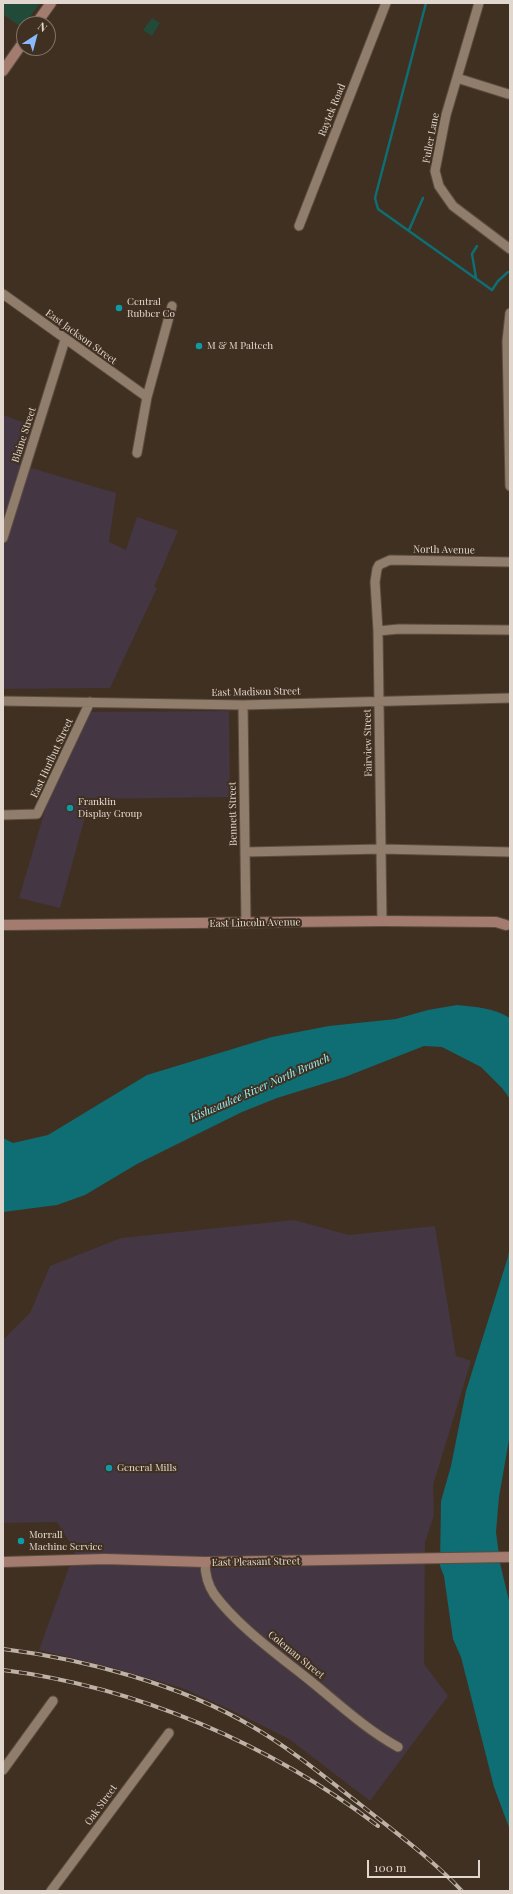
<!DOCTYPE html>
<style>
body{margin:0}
#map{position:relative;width:513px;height:1894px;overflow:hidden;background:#403021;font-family:"Playfair Display",serif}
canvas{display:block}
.frame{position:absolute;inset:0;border:4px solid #e2d7ce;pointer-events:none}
.north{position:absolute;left:16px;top:16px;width:40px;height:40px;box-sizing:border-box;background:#403021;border:1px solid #817366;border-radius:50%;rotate:36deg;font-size:11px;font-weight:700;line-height:16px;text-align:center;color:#e2d7ce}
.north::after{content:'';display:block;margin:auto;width:14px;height:18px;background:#89bafc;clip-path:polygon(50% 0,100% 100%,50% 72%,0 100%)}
.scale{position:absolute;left:367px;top:1860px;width:113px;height:18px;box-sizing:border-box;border:2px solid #e2d7ce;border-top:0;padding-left:5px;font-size:12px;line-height:14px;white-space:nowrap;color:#e2d7ce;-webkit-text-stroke:3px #403021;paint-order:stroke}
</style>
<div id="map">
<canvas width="513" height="1894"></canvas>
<div class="frame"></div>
<div class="north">N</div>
<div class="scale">100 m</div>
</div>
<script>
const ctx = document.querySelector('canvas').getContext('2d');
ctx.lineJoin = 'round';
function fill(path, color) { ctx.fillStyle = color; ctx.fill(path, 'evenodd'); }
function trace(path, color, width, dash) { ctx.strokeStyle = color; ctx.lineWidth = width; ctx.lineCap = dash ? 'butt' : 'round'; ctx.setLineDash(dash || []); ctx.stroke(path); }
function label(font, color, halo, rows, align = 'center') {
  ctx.font = font + ' "Playfair Display",serif'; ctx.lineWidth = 4; ctx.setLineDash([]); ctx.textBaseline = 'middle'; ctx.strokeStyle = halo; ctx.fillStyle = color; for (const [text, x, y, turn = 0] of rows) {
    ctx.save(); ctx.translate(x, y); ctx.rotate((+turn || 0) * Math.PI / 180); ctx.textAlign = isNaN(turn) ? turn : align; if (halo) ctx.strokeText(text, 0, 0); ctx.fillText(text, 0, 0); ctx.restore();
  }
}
fill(new Path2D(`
 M3 415 41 429 28 467 116 493 109 542 126 550 137 517 178 531 154 587 157 588 110 688 3 689Z
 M229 711 230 797 90 799 60 908 19 898 56 773 89 712Z
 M294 1220 349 1235 435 1226 456 1356 471 1361 433 1485 434 1515 425 1542 424 1664 448 1696 370 1801 289 1739 229 1709 182 1688 106 1666 39 1650 75 1551 57 1522 3 1523V1340L30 1313 50 1266 121 1238Z`), '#443643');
fill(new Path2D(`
 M3 3H40L22 28 3 14Z
 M152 18 160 23 152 36 143 30Z`), '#214a38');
fill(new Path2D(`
 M457 1005C476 1007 494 1008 510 1018V1099L502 1088 481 1067 442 1047 424 1046 345 1077 277 1098 242 1112 137 1164 85 1195 57 1205 3 1212V1138L13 1143 48 1135 147 1075 272 1037 329 1026 396 1019 428 1010Z
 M510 1244V1434L499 1497 496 1532 500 1563 510 1605V1830L494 1787 461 1657 453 1639 444 1576 440 1566 441 1501 451 1466 466 1391 508 1257Z`), '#0f6d74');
trace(new Path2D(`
 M426 3 375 198 378 209 492 290 498 281 508 272
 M409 230 423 198
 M476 278 472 254 477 246`), '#0f6d74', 2.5);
const street = new Path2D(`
 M479 3 446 115 435 171 439 186 453 206 510 249
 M457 78 508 94
 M299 226 386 3
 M3 294 147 397
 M510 313 507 341 510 486
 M137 453 147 397 172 306
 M3 538 65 340
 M378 631 399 629 510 630
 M3 701 243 705 510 698
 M243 705 246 923
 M3 815 37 814 90 702
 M245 852 381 849 510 852
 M382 921 378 631 375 582 377 569 379 565 390 560 510 562
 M205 1562C205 1573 208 1585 214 1594 238 1627 281 1657 313 1683 340 1705 367 1730 398 1747
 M3 1770 53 1701
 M51 1891 169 1733`);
const secondary = new Path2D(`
 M36 24 51 3
 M3 71 24 41
 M3 925 382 921 496 922 506 925
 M3 1562 105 1559 205 1562 510 1557`);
trace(street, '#5b4d40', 11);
trace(secondary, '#5b4d40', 12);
trace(street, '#907d6b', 9);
trace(secondary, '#a47b6f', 10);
const rail = new Path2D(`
 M3 1649C84 1659 182 1685 253 1727 291 1749 326 1778 361 1805 395 1832 432 1859 462 1891
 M3 1670C137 1687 270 1744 378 1826`);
trace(rail, '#beb2a8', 4);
trace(rail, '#403021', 2.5, [8]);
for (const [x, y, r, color] of [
 [119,308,4,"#0f9aa8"],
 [199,346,4,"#0f9aa8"],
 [70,808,4,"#0f9aa8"],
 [109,1468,4,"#0f9aa8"],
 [21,1541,4,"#0f9aa8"]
]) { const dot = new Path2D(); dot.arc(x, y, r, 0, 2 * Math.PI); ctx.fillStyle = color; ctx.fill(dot); trace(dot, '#403021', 1.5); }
label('10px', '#e2d7ce', '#403021', [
 ["Raytek Road",332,110,-68],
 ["Fuller Lane",431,138,-79],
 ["East Jackson Street",81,337,36],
 ["Blaine Street",24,435,-72],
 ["North Avenue",444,550,1],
 ["East Madison Street",256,692,-1],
 ["Fairview Street",368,743,-91],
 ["East Hurlbut Street",52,758,-65],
 ["Bennett Street",233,814,-91],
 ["East Lincoln Avenue",255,923,-1],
 ["East Pleasant Street",256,1562,-1],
 ["Coleman Street",296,1655,39],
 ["Oak Street",101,1805,-54]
]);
label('10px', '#e2d7ce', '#403021', [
 ["Central",127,302],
 ["Rubber Co",127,314],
 ["M & M Paltech",207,346],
 ["Franklin",78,802],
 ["Display Group",78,814],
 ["General Mills",117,1468],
 ["Morrall",29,1535],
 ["Machine Service",29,1547]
], 'left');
label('italic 11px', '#96f2fa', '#403021', [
 ["Kishwaukee River North Branch",260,1088,-24]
]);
</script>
